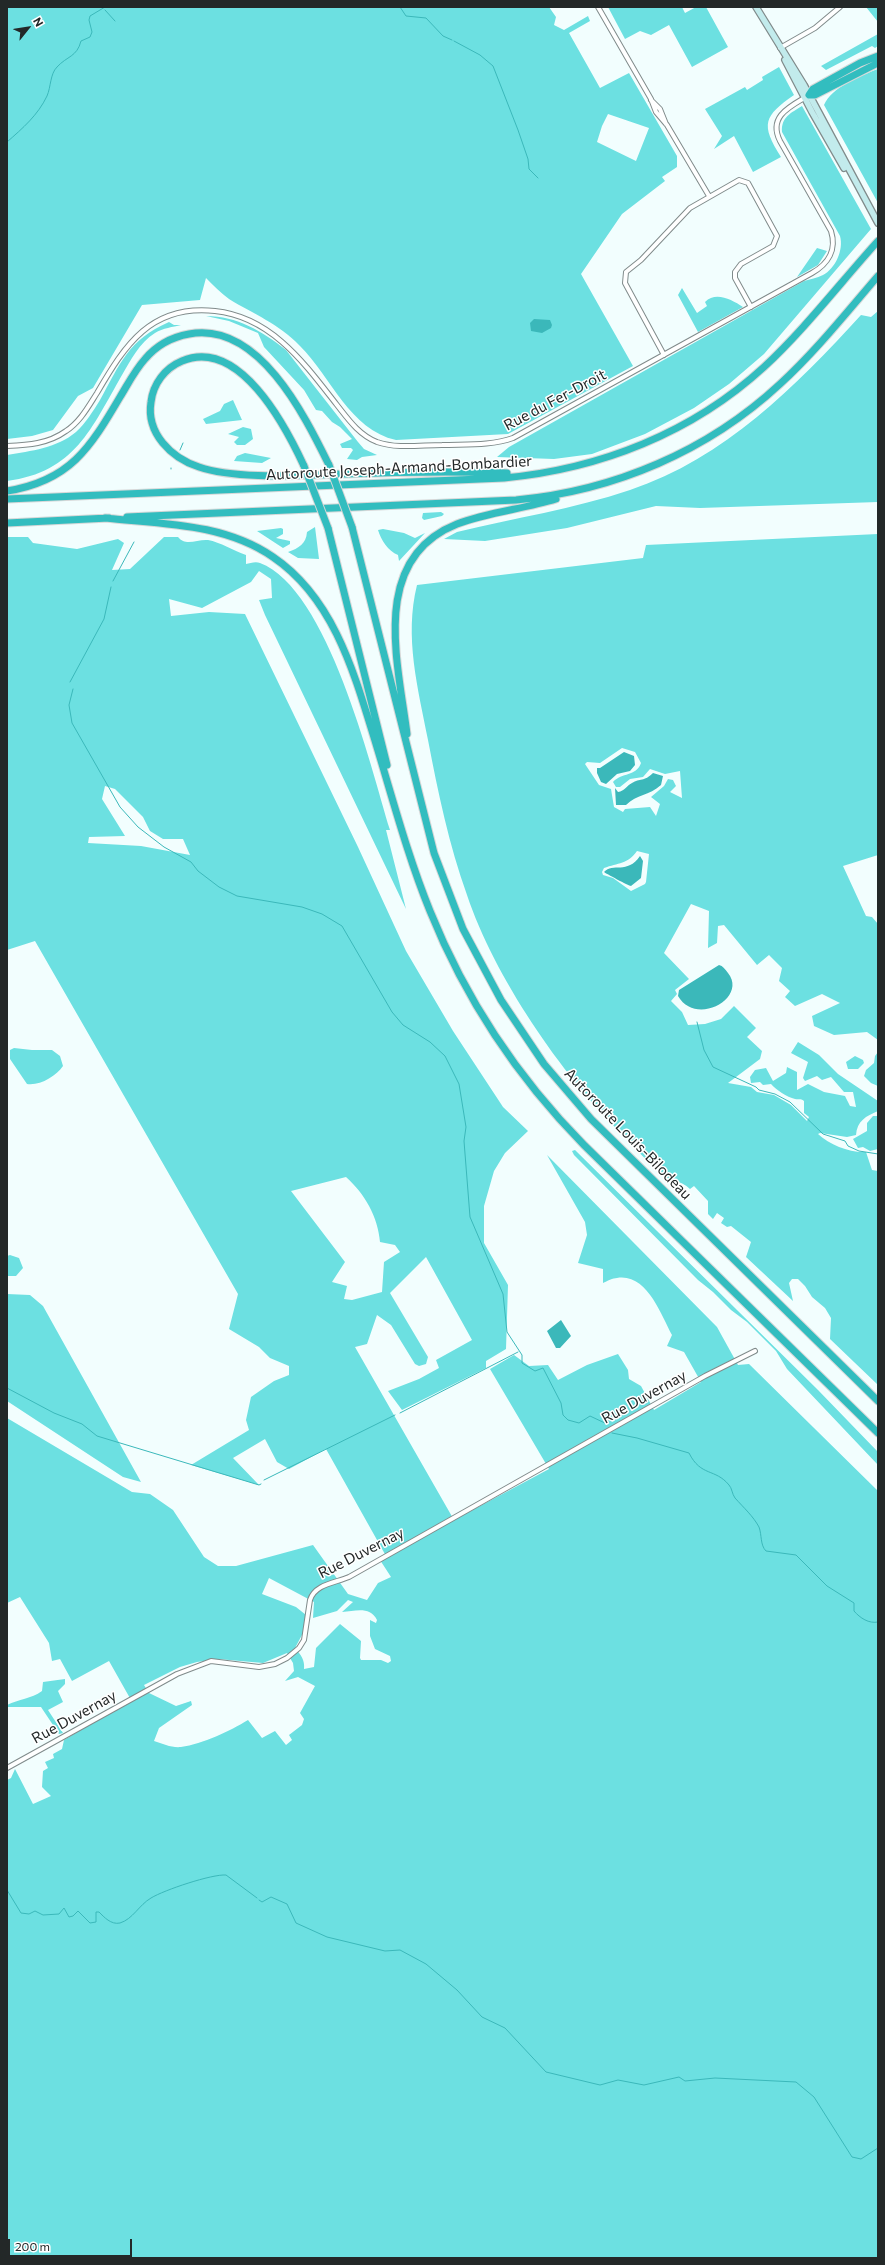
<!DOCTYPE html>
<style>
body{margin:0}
#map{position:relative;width:885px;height:2265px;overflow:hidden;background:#f2fefe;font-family:Commissioner,sans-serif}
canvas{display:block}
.frame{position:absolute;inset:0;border:8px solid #232828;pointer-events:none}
.north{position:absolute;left:8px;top:8px;width:40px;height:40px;-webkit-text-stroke:3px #fff;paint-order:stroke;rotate:60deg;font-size:11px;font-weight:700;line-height:16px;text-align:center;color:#232828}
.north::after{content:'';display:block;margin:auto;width:14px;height:18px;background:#232828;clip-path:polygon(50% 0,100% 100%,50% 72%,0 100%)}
.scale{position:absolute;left:8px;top:2239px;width:124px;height:18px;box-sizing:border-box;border:2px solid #232828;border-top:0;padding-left:5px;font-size:12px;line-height:14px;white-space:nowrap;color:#232828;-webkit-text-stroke:3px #fff;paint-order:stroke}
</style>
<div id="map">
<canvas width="885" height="2265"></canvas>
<div class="frame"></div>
<div class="north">N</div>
<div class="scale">200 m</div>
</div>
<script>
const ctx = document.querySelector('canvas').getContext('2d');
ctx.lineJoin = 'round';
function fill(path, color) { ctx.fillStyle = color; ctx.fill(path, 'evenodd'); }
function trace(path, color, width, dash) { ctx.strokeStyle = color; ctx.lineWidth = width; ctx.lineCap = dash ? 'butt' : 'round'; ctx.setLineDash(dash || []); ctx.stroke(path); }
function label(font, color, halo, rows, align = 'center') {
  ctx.font = font + ' Commissioner,sans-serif'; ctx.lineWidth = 3; ctx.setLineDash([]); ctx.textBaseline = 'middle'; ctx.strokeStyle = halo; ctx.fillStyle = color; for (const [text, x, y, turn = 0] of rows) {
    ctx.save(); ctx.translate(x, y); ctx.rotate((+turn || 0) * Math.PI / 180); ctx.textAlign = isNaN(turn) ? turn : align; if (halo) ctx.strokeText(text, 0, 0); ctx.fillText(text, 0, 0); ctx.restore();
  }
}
fill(new Path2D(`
 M7 7H549L556 17 554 25 564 30 588 16 590 21 569 33 600 88 629 73 677 156V167L662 177 665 181 622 214 581 274 633 366 508 434 396 440C350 430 331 377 300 346 278 323 255 315 229 299 221 293 213 285 206 278L200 300 142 305 93 388 78 396 53 430 32 436 7 439ZM608 114 649 128 636 161 597 142 602 126Z
 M608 7H682L685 13 696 7H706L728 47 692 67 669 25 651 35 640 31 625 39Z
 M866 7H878V22Z
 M878 34V46L875 48 872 46 826 70 821 66Z
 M779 67 794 95C764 116 760 124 781 157L753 172 734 136 714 149 722 136 705 109 745 87 747 90 763 80 762 77Z
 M878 69V203L824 105C832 87 860 76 878 69Z
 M802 106 871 229 764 354 729 384 694 408 645 434 592 454 554 459 497 457 509 447 804 281C810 279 817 278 823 275 835 269 844 250 840 236L782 132C781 117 791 113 802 106Z
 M817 248 827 251 818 265 797 277Z
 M682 288 697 313 707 306 705 302C716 291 732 300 743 307L698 332 678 295Z
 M878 311V502L700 508 656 506 567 528 485 541 444 539 457 532C514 518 574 509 630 490 725 458 795 387 861 315L871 317Z
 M206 316C237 316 262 331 286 350L358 442 364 449 377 455 362 457 357 460 347 459 353 450 351 448H342L340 444 352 439 340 427 332 422 322 411 316 410 304 390 264 347 258 333 229 321Z
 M169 322 174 325H181C173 327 163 328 155 333 139 343 131 360 122 375 91 429 75 472 7 481V455C31 451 57 448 76 432 86 423 93 411 100 400 120 364 128 340 169 322Z
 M233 400 242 420 206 424 203 419 220 411 224 404Z
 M243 427 251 429 253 439 245 445H237L234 442 239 437 228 434Z
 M245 453 271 458 262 463 234 461 237 456Z
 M441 512 444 514 442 516 424 520 422 518 423 513Z
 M315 527 319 559 298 558 288 552C299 548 306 544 307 532Z
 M281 528 283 529V534L276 538 290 541V544L283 548 257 531Z
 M383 529 404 533 415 538 425 533 399 561 398 555C388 551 381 540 378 530Z
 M878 534V855L843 866 866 916 872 917 878 924V1040L867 1032 834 1035 814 1026 812 1016 840 1003 822 994 795 1006 785 997 790 991 779 981 782 968 769 955 757 965 724 925 718 926 717 943 708 948 709 911 691 904 664 953 689 979 675 990 677 994 671 1001 682 1012 688 1025 705 1024 721 1019 734 1006 756 1028 747 1037 762 1051 760 1059 728 1083 751 1087 757 1092 774 1095 791 1105 807 1121 809 1117 804 1113V1101C800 1098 799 1100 795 1099 787 1097 776 1090 771 1084L763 1085 760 1082 751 1083 750 1077 755 1070 766 1068 773 1081 786 1073 787 1067 797 1072V1090L808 1084 824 1092 845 1096 850 1106 856 1107 853 1092H844L831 1077 822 1080 817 1076 805 1081 803 1078 808 1062 791 1053 798 1042 819 1055 838 1074 878 1101V1111C866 1116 857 1121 856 1135L847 1137 820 1133 818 1134C830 1145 850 1153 866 1152L872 1170 878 1171V1385L830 1339 831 1318 825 1308 812 1297 805 1286 798 1279H792L789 1283 793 1301 746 1257 751 1242 731 1226 727 1227 721 1223 724 1218 717 1213 713 1219 708 1214V1201L694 1186 690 1189C679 1179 674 1183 666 1177 652 1168 634 1146 621 1133 561 1074 494 976 467 895 449 845 438 792 428 740 418 688 404 637 417 585L643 558 646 545ZM622 748 635 752 641 763C636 777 622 772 613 782L616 787H620L630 779 643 777 650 769 665 774 680 771 682 798 670 792 676 786 673 780 668 779 664 786 651 797 660 804 656 816 650 807 625 809 623 812 614 807 611 789 599 785 585 764 587 762 600 763ZM637 851 649 854 646 882 645 884 631 891 613 878 603 875 602 872 604 868C618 863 628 864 637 851Z
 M7 537H28L33 543 77 549 118 539 124 543 112 570 130 569 164 537H178C186 547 197 539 208 540 220 542 234 551 246 555V564C250 563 256 561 260 563 328 589 370 764 390 830H386L406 909 265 615 259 600 272 598 271 579 259 571 251 582 202 608 169 599 171 616 209 612 245 614 358 847 406 951 453 1031 503 1107 528 1131 505 1153 494 1171 484 1206V1243L508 1285 506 1349 486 1361V1368L402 1410 388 1391 419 1379 439 1368 436 1360 472 1340 426 1257 390 1293 428 1357 426 1364 419 1366 415 1364 391 1325 377 1315 367 1344 355 1347 454 1520 549 1469 490 1369 514 1355 529 1366 548 1365 558 1380 587 1365 618 1354 628 1370 629 1379 641 1386 654 1410 701 1382 684 1352 667 1346 672 1335C661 1315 647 1273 617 1278 613 1278 607 1281 603 1283V1269L578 1263 587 1235 585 1222 547 1155 717 1327 738 1365 749 1364 878 1491V2258H7V1780L11 1778 15 1769 33 1804 51 1796 42 1787 43 1771 48 1768 45 1762 54 1758 53 1754 62 1749 64 1740 131 1700 109 1661 72 1681 60 1659 52 1661 49 1643 20 1597 7 1603V1418L132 1492 150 1494 173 1510 204 1557 218 1566H236L313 1545 348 1594 367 1600 378 1583 391 1577 380 1560 386 1556 326 1449 289 1469 277 1462 265 1439 233 1458 259 1485 191 1465 249 1430 246 1420 251 1397 274 1381 289 1375V1366L270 1358 259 1347 229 1329 238 1294 35 941 7 950ZM105 786 115 789 143 817 150 831 163 839H183L190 855 141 846 88 843 89 837 125 836 102 799ZM346 1177C365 1194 378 1217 380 1242L395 1245 400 1252 384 1262 382 1292 352 1300 344 1299 347 1286 332 1282 345 1262 291 1191ZM269 1578 314 1602 313 1618 337 1611 348 1600 353 1602 342 1612C356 1611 370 1606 377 1620L376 1623 370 1620V1636L375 1649 390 1656 391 1661 388 1663 381 1660H361L360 1658 361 1641 340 1624 316 1648 314 1667 304 1669C305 1660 301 1655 295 1648L303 1633 306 1615 296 1607 262 1594ZM287 1653 293 1663 294 1671 285 1681 298 1677 315 1686 300 1713 304 1719 302 1725 289 1735 292 1740 286 1745 275 1731 262 1738 248 1720C230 1731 203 1744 181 1747 172 1748 163 1744 154 1741L159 1728 192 1705 191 1701 176 1706 149 1693 144 1685 180 1667 197 1662 218 1659 263 1663Z
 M14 1048 32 1050H52L60 1056 63 1066C56 1076 40 1086 27 1084L10 1059V1050Z
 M878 1052V1086L871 1083 864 1076 866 1070 874 1063 875 1056Z
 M855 1056 863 1060 864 1063 858 1069H848L846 1062Z
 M873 1116H877L878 1149 870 1151 863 1147 858 1148 853 1139 867 1131V1123Z
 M575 1150 818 1390 878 1452V1465L787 1369 776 1351 747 1322 731 1310 713 1292 698 1280 574 1155 572 1151Z
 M10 1255 19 1258 23 1268 16 1276H7V1256Z
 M7 1294 30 1295 43 1306 141 1482 123 1477 7 1401Z
 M65 1679V1684L58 1691 63 1702 48 1710 63 1733 59 1734 41 1707H7V1705C19 1699 31 1699 42 1691L43 1682Z`), '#6ce0e1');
fill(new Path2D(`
 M534 319 550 320 552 325 551 328 542 333 531 331 530 323Z
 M624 752 634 756 635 765 630 771 617 774 606 784 601 782 597 773V768H600Z
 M653 773 663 776 661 785C649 796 637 794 626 805H616L615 788 618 792C625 791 626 786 632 783 640 778 644 782 653 773Z
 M640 856 643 861 641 878 631 886C629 886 605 873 604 872 613 862 627 875 640 856Z
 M719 965C723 966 725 969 728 973 748 998 696 1027 678 996L679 990Z
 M561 1320 571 1336 560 1348H556L547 1331Z`), '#3bb8ba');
trace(new Path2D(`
 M400 7 406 16 426 18 443 36 452 40
 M105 10 115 21
 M454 41 480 55 493 66 518 130 528 159 529 169 538 178
 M7 142C23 128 38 115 47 96 51 87 50 74 57 67 67 56 77 57 81 41L90 37 92 32 89 20 90 16 105 7
 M180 450 183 443
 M171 469V468
 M113 581 134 542
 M70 682 104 619 111 587
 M73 689 69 705 72 723 120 807 138 827 164 847 191 862 198 871 219 887 237 896 302 907 322 914 342 926 392 1012 403 1025 430 1042 445 1056 459 1084 466 1127 464 1141 470 1217 503 1294 507 1332 522 1355V1363L535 1371 543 1368 561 1403 563 1415 568 1420 579 1423 590 1416 607 1424
 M697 1022 704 1050 713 1067 756 1087 759 1090 775 1094 790 1102 823 1134 845 1141 848 1146 859 1151 878 1154
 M7 1388 54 1413 82 1424 97 1436 259 1485 261 1484
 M400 1413 518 1352
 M612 1433 637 1438 689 1453C701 1477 715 1468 729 1485 732 1488 732 1494 735 1498 744 1508 753 1516 759 1527 762 1535 760 1545 766 1551L796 1555 827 1586 854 1603V1611C860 1618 869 1624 878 1622
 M264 1480 395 1415
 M7 1890 21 1913 29 1914 35 1911 43 1915 59 1914 64 1908 69 1917 73 1916 78 1911 90 1923 96 1922V1912H99C104 1917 111 1925 120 1923 133 1919 139 1905 151 1898 164 1890 212 1874 226 1875L257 1898
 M259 1900 262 1902 271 1897 287 1904 296 1923 327 1937 385 1951 400 1950 426 1964 457 1990 482 2017 505 2028 546 2072 600 2085 618 2080 644 2085 679 2077 685 2081 715 2078 796 2082 814 2097 852 2157 861 2159 878 2148`), '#3bb8ba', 1);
const street = new Path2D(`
 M598 7 651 99 656 112 667 125 709 196
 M780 48 815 28 840 7
 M651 100 660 109 666 124
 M664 355 625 283 626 272 641 260 690 208 739 180 748 183 777 236 773 246 741 264 735 272V278L751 307
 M7 446C28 445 48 444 66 431 80 422 88 407 97 393 125 345 151 304 215 311 272 317 305 364 337 405 348 419 359 435 377 442 397 449 421 445 442 445 465 444 491 446 513 438L812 273C828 264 837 250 831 231L780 141C768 117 789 107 806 97
 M7 1768 177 1674 211 1661 259 1667 275 1664 287 1658 299 1648 304 1640 310 1600C315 1584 335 1583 349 1577L705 1376 755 1351`);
const secondary = new Path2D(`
 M756 7 804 85 878 223
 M785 60 812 112 844 168`);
const highway = new Path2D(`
 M878 56 860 63 813 89 809 95H815L878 63
 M304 466C285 425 239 337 182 361 165 368 153 384 151 402 146 433 171 458 199 467 237 480 303 475 343 474 398 472 452 471 507 473
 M7 491C70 481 90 448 120 397 128 384 135 370 145 359 156 346 172 337 189 334 258 321 304 414 329 465
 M7 499 504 478C600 469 692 433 764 367 805 329 840 283 878 241
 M127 517 516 500C614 491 708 451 780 384 816 351 846 313 878 276
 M105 518C162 524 224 523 273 557 335 599 355 676 376 744 393 800 408 857 430 911 465 998 518 1078 584 1145L878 1433
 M7 523 109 518
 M352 527 434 853 463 929 501 1000 544 1064 591 1119 878 1401
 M328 528 387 765
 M407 734C398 662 369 559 457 524 488 512 524 509 556 499`);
trace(street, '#808b8b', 6);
trace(secondary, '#808b8b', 8);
trace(highway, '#d7d8d8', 9);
trace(street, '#fff', 4);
trace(secondary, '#c2ebec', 5.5);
trace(highway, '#32bdbf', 7);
const highwayBridge = new Path2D(`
 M329 465 352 527
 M304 466 328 528`);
trace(highwayBridge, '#d7d8d8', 9, []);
trace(highwayBridge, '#32bdbf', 7);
label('15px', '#232828', '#fff', [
 ["Rue du Fer-Droit",555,400,-28],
 ["Autoroute Joseph-Armand-Bombardier",399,468,-3],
 ["Autoroute Louis-Bilodeau",628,1134,46],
 ["Rue Duvernay",644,1397,-29],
 ["Rue Duvernay",361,1553,-27],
 ["Rue Duvernay",74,1717,-29]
]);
</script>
